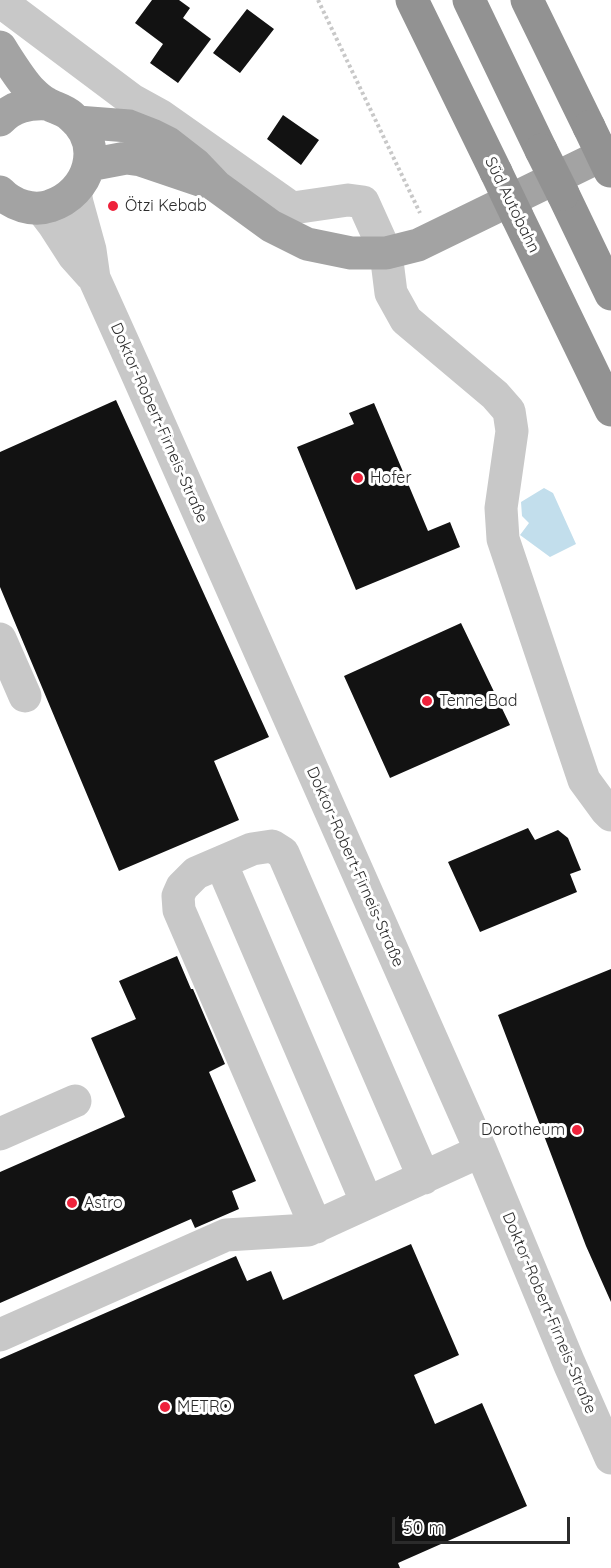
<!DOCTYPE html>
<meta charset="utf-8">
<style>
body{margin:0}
#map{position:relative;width:611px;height:1568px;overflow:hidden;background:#fff;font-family:Quicksand,sans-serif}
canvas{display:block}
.scale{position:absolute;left:392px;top:1517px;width:178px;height:27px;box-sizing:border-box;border:3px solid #2b2b2b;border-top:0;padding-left:8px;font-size:18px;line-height:21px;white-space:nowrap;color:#2b2b2b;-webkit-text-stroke:4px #fff;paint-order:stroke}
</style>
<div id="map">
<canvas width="611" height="1568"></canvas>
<div class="scale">50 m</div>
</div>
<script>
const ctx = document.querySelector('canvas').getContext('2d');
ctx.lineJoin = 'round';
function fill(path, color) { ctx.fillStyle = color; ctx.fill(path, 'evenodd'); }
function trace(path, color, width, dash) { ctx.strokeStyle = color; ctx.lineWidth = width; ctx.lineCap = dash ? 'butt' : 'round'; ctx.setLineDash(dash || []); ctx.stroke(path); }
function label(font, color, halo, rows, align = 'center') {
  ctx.font = font + ' Quicksand,sans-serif'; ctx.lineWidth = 6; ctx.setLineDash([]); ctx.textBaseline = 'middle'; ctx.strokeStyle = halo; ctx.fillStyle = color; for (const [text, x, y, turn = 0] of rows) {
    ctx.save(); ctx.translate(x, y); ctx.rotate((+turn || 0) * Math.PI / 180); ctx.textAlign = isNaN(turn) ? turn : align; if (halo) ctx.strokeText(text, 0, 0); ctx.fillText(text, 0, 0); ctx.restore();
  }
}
fill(new Path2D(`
 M544 488 553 493 576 544 550 557 520 535 529 523 522 516 521 502Z`), '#c2deec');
fill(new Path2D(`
 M152 0H179L190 8 183 18 211 39 178 83 150 63 163 44 135 23Z
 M247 9 274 29 240 73 213 53Z
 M283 115 319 140 301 165 267 139Z
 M116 400 269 737 214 761 239 820 119 871 0 587V452Z
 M374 403 428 531 450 522 460 547 356 590 297 447 354 424 349 413Z
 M461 623 510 725 390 778 344 676Z
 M528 828 535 840 558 830 568 838 581 870 570 874 577 892 480 932 448 862Z
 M177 956 191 989H193L225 1064 209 1072 256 1181 232 1191 239 1209 195 1228 191 1219 0 1303V1172L125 1117 91 1038 136 1019 119 981Z
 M611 969V1302L586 1246 498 1015Z
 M411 1244 459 1355 414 1375 435 1424 482 1403 527 1506 398 1563 400 1568H0V1359L236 1256 247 1281 271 1271 283 1300Z`), '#121212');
trace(new Path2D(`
 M318 0 420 213`), '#c8c8c8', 4, [3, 3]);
trace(new Path2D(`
 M0 1 132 100 161 116 286 204 293 208 348 200 363 202 386 253 391 293 406 320 495 395 509 411 512 431 501 508 503 539 584 780 606 810 611 815
 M75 192 77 203 90 250 94 278 135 369 481 1151 569 1363 611 1458
 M41 208 54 225 74 256 91 275
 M0 639 25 696
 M221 863 367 1203
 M0 1134 75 1101
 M316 1227 179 910 178 896 182 887 196 873 252 849 272 846 283 853 424 1178
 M0 1335 226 1235 308 1230 481 1151`), '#c8c8c8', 33);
trace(new Path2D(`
 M0 47C9 61 21 81 32 92 36 96 42 101 46 103 54 108 63 109 71 116 105 144 90 193 50 206 33 212 12 205 0 192
 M0 120C13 106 29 103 47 104
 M77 122 129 126 152 135 168 143 195 164 216 186 271 226 307 244 351 253H386L418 245 611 151
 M89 165 126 158 141 160 203 181`), '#a3a3a3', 33);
trace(new Path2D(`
 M412 0 496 172
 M469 0 541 150
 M527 0 589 127
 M563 194 611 294
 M517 216 611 410`), '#929292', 33);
trace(new Path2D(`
 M589 127 610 171
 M541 150 563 194
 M496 172 517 216`), '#929292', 33);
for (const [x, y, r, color] of [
 [113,206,6,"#ee223b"],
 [358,478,6,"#ee223b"],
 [427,701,6,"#ee223b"],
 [577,1130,6,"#ee223b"],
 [72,1203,6,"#ee223b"],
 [165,1407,6,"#ee223b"]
]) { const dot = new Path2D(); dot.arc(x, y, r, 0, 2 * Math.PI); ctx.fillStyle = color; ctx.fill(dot); trace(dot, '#fff', 2); }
label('16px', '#2b2b2b', '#fff', [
 ["Süd Autobahn",512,205,64],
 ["Doktor-Robert-Firneis-Straße",159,423,66],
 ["Doktor-Robert-Firneis-Straße",355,867,66],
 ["Doktor-Robert-Firneis-Straße",549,1313,67]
]);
label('16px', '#2b2b2b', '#fff', [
 ["Ötzi Kebab",125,206],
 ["Hofer",370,478],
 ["Tenne Bad",439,701],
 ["Dorotheum",565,1130,"right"],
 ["Astro",84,1203],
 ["METRO",177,1407]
], 'left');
</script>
